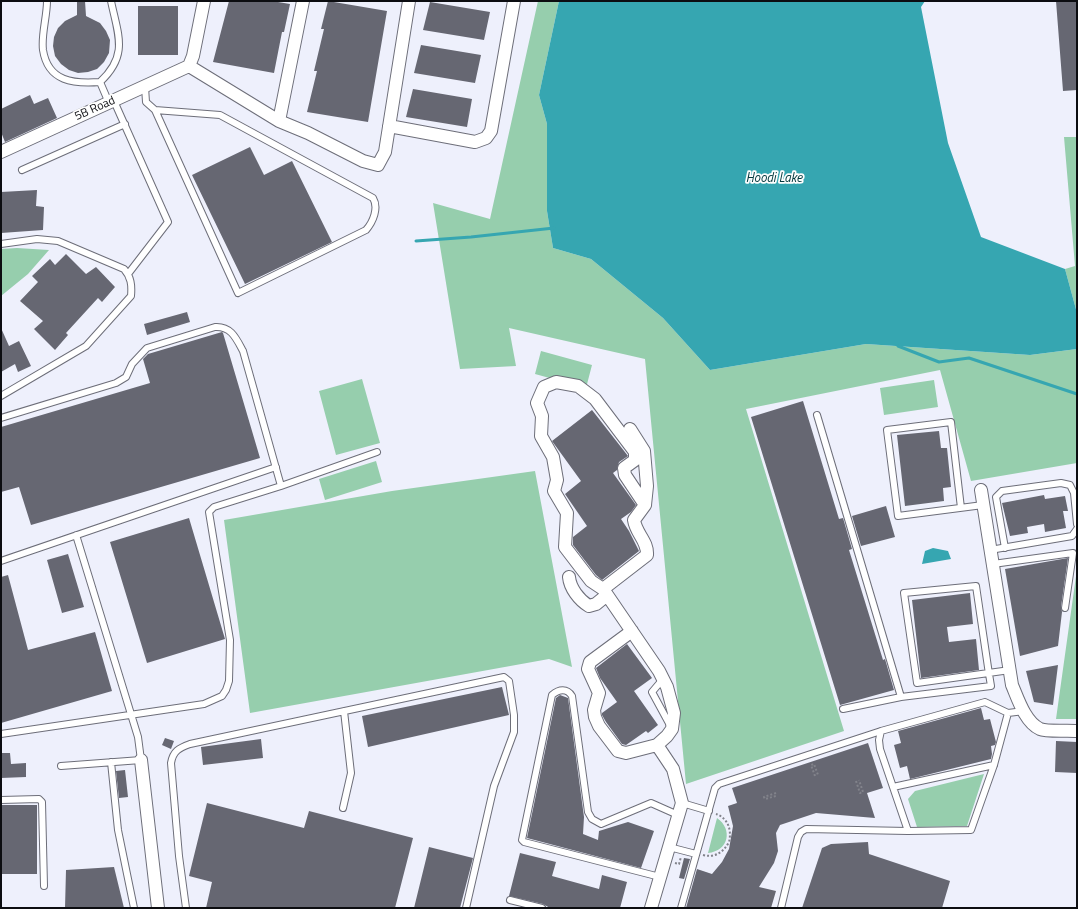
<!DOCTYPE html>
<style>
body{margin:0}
#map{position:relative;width:1078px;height:909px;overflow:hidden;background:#eef0fc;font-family:"Titillium Web",sans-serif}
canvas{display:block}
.frame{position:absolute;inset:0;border:2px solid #0c0d11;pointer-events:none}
</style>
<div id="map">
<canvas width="1078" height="909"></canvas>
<div class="frame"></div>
</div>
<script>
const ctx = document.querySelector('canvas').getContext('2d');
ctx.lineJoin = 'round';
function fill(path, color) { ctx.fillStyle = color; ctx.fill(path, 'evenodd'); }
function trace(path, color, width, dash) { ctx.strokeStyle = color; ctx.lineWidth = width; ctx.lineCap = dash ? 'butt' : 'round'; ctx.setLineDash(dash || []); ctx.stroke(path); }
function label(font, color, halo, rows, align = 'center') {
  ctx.font = font + ' "Titillium Web",sans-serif'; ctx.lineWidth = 3.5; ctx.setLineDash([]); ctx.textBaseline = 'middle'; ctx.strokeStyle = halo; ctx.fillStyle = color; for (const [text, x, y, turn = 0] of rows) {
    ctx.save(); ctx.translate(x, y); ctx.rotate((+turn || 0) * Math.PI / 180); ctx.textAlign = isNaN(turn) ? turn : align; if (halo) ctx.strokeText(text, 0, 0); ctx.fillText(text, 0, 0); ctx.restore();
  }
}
fill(new Path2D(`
 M538 1H559L539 95 547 124V211L553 248 591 259 663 318 710 370 866 344 1030 355 1077 349V463L971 481 940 370 746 409 844 731 686 784 645 359 509 328 516 366 460 369 433 203 490 219Z
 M1064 137H1077V313L1065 269 1075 266Z
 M17 248 49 250 28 274 1 296V249Z
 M541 351 592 365 586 388 535 374Z
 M362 379 380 443 336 455 319 391Z
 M934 380 938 407 884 415 880 388Z
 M376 461 382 482 325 500 319 479Z
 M535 471 572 667 549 659 250 713 224 520 392 491Z
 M1077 569V719H1056Z
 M984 774 967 826 917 827 908 799 915 791Z
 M717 818C733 829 729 851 708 853Z`), '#96cead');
fill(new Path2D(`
 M559 1H925L921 7 948 143 981 237 1065 269 1077 313V349L1030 355 866 344 710 370 663 318 591 259 553 248 547 211V124L539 95Z
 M933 548 948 551 951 559 922 564 925 551Z`), '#36a6b1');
trace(new Path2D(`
 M416 241 471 237 554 228
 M898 346 939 362 969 358 1077 394`), '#36a6b1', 3);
fill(new Path2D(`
 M77 1H85L86 16 100 23 106 31 110 40 109 53 104 62 97 69 88 72 78 73 69 70 61 64 55 56 53 46 54 37 58 28 65 21 77 15Z
 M229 1H272L290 4 284 32H282L274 73 213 62Z
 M328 1 387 11 368 122 307 112 317 71H314L324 29H321Z
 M1056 1H1077V90L1063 91Z
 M430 2 490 12 484 40 423 30Z
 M138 6H178V55H138Z
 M421 45 481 55 475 83 414 73Z
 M413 89 472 99 467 127 406 117Z
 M30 95 34 104 48 98 57 118 5 142 1 132V109Z
 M250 147 264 175 292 161 332 242 245 284 192 175Z
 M37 190 36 206 44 207 43 230 1 233V192Z
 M66 254 86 274 96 267 115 287 102 302 98 298 66 333 68 335 55 350 34 329 43 321 20 301 38 282 32 276 50 259 55 265Z
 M187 312 190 322 147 335 144 324Z
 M1 328 9 346 19 341 31 366 18 372 15 364 1 372Z
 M222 332 223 333 260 458 31 525 19 487 1 492V427L150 383 143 359 148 354Z
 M803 401 839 519 843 518 852 549 849 550 883 660 885 659 894 690 840 705 751 417Z
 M592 410 628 456 619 462 617 470 613 473 636 505 631 512 621 519 629 531 639 551 602 580 596 575 573 545V537L587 526 565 494 581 481 552 441Z
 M939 431 941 448H947L951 487 943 488 944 501 905 506 897 435Z
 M1044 495 1045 499 1065 496 1068 511H1063L1066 528 1045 532 1044 524 1027 527 1028 533 1010 536 1002 503Z
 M886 506 895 537 861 546 852 516Z
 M189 518 225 639 147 663 110 542Z
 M68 554 84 607 62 613 47 560Z
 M1068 558 1061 607 1062 612 1058 646 1020 656 1005 569Z
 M8 575 28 650 95 632 112 691 1 723V577Z
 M970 593 973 624 947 627 949 642 976 639 979 670 921 678 912 600Z
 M627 644 652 678 634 691 658 725 648 733 646 731 626 745 622 744 606 722 602 715V713L617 702 600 678 596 668Z
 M1058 665 1053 705 1034 702 1026 671Z
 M502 687 509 715 368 747 362 716Z
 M560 695 568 698 584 817 583 834 598 840 599 831 628 822 654 831 641 868 527 838 556 698Z
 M981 708 984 720 990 719 996 742 995 745 991 746 992 754 991 759 910 779 907 766 900 768 894 745 901 743 898 731Z
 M165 738 174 741 171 749 162 745Z
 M261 739 263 758 203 765 201 747Z
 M1056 741 1077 742V773L1055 772Z
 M868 743 883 788 867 793 875 818 816 813 780 825 776 833 778 851 774 863 759 887 776 891 771 908H686L697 869 712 874 722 862 729 849 733 826 728 806 737 803 732 788Z
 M1 753H10L11 764 26 763V777L1 778Z
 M125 770 128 797 119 798 116 771Z
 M207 803 304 828 309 811 413 838 395 908H206L212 882 189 876Z
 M1 805H37V874H1Z
 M868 842 869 854 950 881 942 908H802L822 848 831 844Z
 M429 847 473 858 460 908H414Z
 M520 853 556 862 552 876 599 889 602 875 627 882 620 908H550L543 904 509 896Z
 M684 858 690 859 684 879 679 878Z
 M114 867 124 908H65L66 870Z`), '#666772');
const service = new Path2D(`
 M47 1C47 17 41 35 43 50 48 82 74 84 100 82 129 55 118 35 111 1
 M100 82 109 103
 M145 87 146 102 155 110 238 293 366 230C373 222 379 208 373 198L220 115 155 110
 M114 101 168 222 128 274
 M22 170 125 124
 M1 244 37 239 58 241 124 269C131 277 132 285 131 296L86 346 1 396
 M817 415 901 697 991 686 989 674 976 586 904 593 917 683 1010 670
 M1 418 116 383 126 377 132 364 147 348 215 327C231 326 236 338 243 351L281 486 214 507 209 512 230 640 229 681 226 690 222 696 204 704 1 734
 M281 486 377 452
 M961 508 951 422 887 430 898 516 983 505
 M1005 548 996 497 1002 491 1061 483 1070 485 1074 493 1077 524
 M990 550 1072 536 1077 529
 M1 561 276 467
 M993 564 1073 553 1065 608
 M663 679 652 692 671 727
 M843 709 901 697
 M881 731 879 740 880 749 908 831
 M111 762 118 830 134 908
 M61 766 141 760 138 737 76 535
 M893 787 994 765
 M1 800 39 799 42 802 44 886
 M682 803 709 811
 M343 808 351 773 344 711
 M669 847 696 854
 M660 877 524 842 522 840 552 695C559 689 567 688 572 696L588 812 592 819 601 824 651 803 678 815
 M510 900 542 908
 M186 908 179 856 171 763C173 751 179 748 190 744L504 677 509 681 514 715V732L494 786 466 908
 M681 908 715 788 719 784 881 731 985 702 1008 713 1024 711
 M781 908 798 837 801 832 806 829 908 831 971 830 994 765 1008 713`);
const minor = new Path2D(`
 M189 66 279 121 308 133 363 161 378 165 385 152 409 1
 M189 66 193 56 204 1
 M279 121 303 1
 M389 126 475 142 486 138 491 131 514 1
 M1 152 189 66
 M556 382 578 386 595 399 635 452V460L624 468 625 475 645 505 634 520C636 534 648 541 647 555L603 589 591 581 565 547 567 513 554 491 557 480 553 457 541 436 542 416 537 403 544 387Z
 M630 429 644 451 647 486 645 505
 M981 490 1012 685C1018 699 1025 722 1040 729 1047 732 1068 730 1077 731
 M569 577C570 588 579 600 589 606L596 604 607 595
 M603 589 659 671 667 687 674 713 672 729 667 736 657 745 626 753 618 751 599 726 595 717 594 710 599 693 588 669 590 662 632 631
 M141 760 158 908
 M651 908 682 803 673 769 657 745`);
trace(service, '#6d6e79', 8);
trace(minor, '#6d6e79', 14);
trace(new Path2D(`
 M815 776 811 765 814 764 818 775
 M856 781 860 793 863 792 859 780
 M776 793 764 797 765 799 776 796
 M703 855C714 858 723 853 729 842 732 830 728 818 716 814
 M675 863 679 864 681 857`), '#82838b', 2, [2, 2]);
trace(service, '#fff', 6);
trace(minor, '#fff', 12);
label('12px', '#0c0d11', '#fefefe', [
 ["5B Road",95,109,-24]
]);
label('italic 13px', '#01373c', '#fefefe', [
 ["Hoodi Lake",774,179]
]);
</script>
